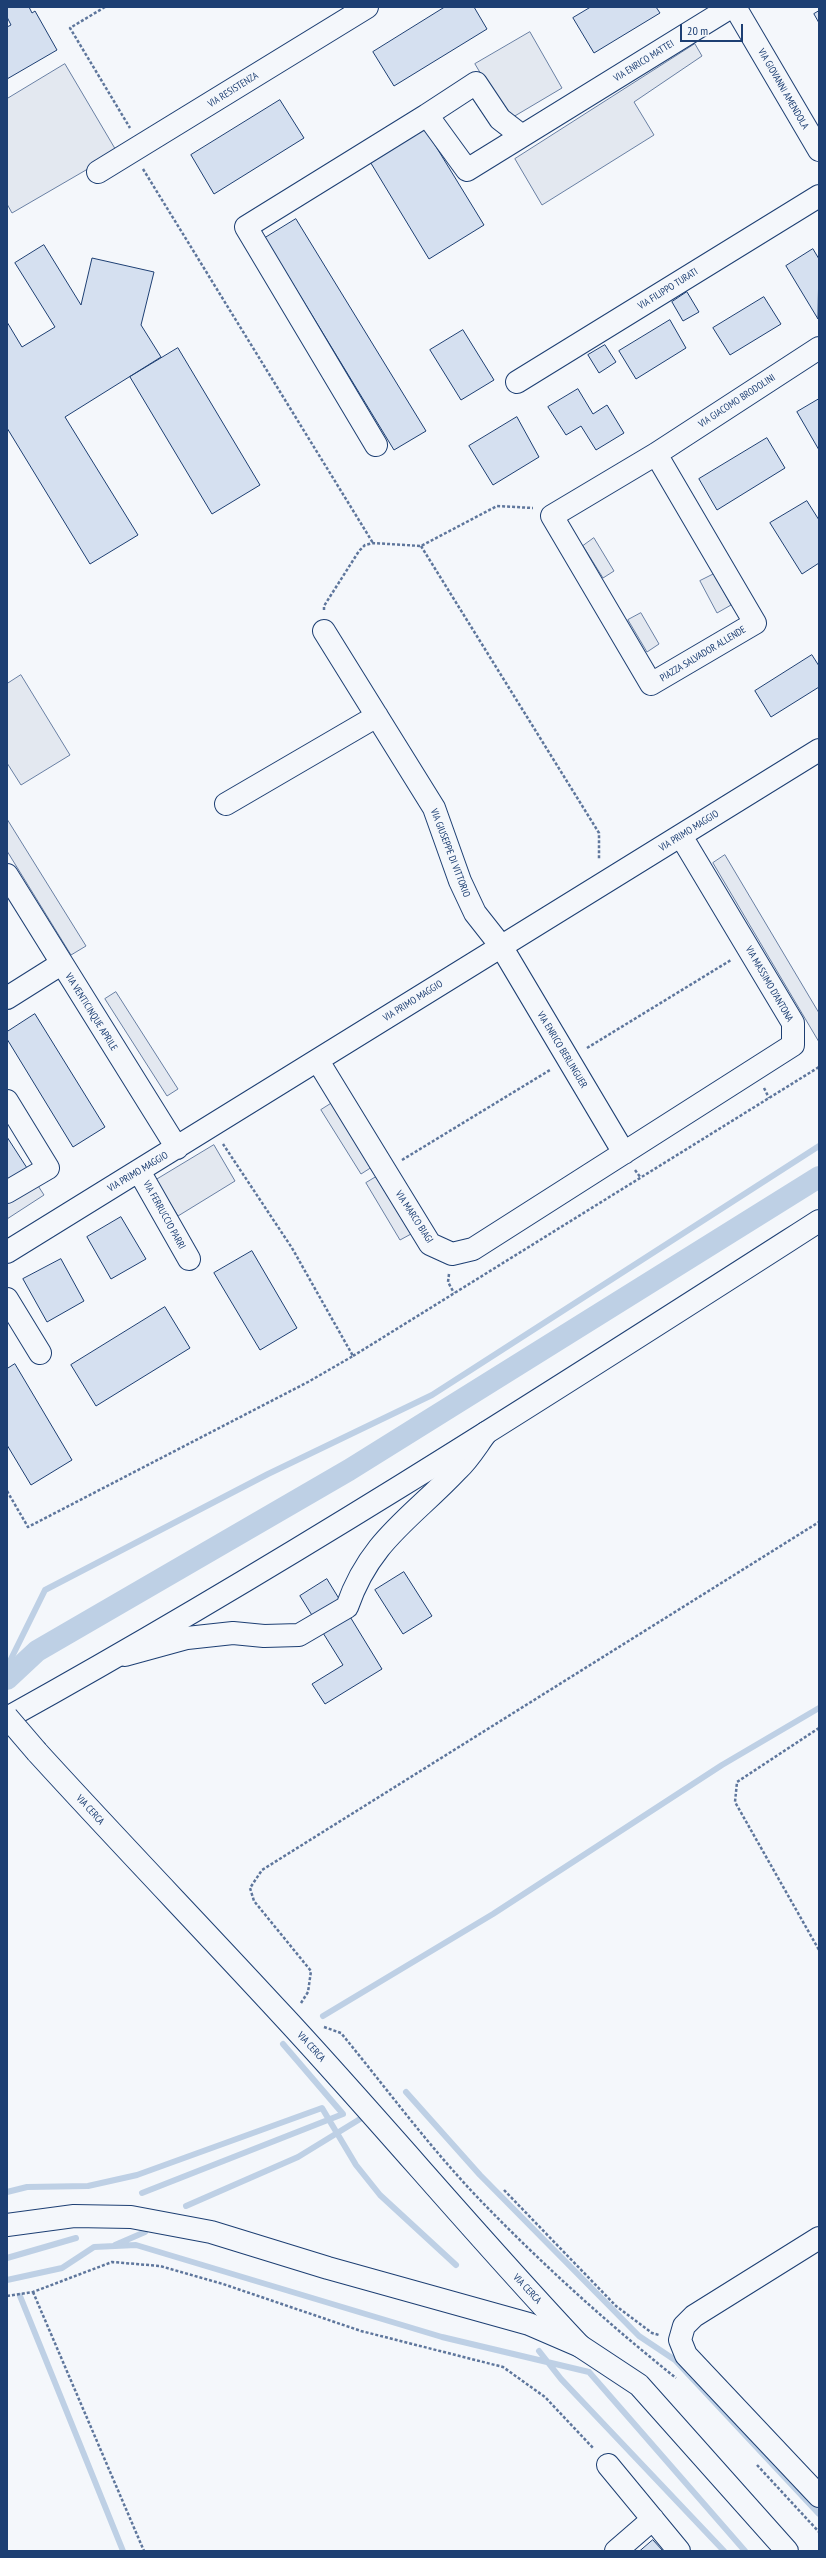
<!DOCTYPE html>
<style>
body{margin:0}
#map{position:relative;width:826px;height:2558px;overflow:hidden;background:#f4f7fb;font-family:"PT Sans Narrow",sans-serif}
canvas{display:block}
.frame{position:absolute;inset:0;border:8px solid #1d3f73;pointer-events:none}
.scale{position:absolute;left:680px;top:24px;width:63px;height:18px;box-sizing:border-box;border:2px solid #1d3f73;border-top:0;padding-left:5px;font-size:12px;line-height:14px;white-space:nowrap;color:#1d3f73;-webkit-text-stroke:3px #f4f7fb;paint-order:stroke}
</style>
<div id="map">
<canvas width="826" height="2558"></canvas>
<div class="frame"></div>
<div class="scale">20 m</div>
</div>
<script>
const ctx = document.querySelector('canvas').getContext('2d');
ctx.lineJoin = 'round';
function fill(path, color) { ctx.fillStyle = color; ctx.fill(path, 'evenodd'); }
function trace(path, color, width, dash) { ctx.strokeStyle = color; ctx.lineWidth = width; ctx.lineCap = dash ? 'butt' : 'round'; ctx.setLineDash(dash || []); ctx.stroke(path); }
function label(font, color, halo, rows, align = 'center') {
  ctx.font = font + ' "PT Sans Narrow",sans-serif'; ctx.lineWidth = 3; ctx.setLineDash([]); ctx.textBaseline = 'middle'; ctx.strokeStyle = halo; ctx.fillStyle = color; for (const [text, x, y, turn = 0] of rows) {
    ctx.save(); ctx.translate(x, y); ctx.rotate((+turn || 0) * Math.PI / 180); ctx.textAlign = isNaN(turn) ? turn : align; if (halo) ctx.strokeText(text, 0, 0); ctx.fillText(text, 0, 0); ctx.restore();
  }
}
const parking = new Path2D(`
 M530 32 562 88 508 120 475 64Z
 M695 44 702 56 634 102 654 135 542 205 515 159Z
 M65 64 117 152 12 213 7 204V99Z
 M594 538 614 571 603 578 583 546Z
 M714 574 731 605 717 613 700 581Z
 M641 613 659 644 647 652 628 620Z
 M21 675 70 755 21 785 7 763V684Z
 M7 819 86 946 71 955 7 851Z
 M725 855 819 1013V1042L713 863Z
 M116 992 178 1089 167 1096 105 999Z
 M332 1103 372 1167 361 1174 321 1110Z
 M214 1145 235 1181 178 1216 156 1180Z
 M376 1177 411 1234 400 1240 366 1183Z
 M33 1178 44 1195 7 1219V1195Z`);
fill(parking, '#e3e8f0');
trace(parking, '#687fa3', 1);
trace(new Path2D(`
 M7 1667 45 1590 268 1474 432 1395 819 1146
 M323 2016 493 1914 722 1765 819 1708
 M406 2092 480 2175 639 2336 675 2360 819 2514
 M7 2192 27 2187 88 2186 137 2175 322 2108 356 2165 380 2195 456 2265
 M142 2193 343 2114 283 2044
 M186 2206 298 2157 360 2119
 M115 2245 145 2232
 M7 2258 76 2238
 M7 2280 62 2268 94 2247 136 2245 442 2337 589 2372 745 2551
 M20 2296 123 2551
 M539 2351 561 2379 724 2551`), '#bed0e5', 6);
trace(new Path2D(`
 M7 1679 37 1651 349 1470 819 1177`), '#bed0e5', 22);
const building = new Path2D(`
 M7 7H29L32 13 35 11 57 50 7 79V27L11 25 7 17Z
 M445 7H474L487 29 394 86 373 52Z
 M591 7H656L660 13 594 53 573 18Z
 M819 11V23L814 14Z
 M280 100 304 138 214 194 191 155Z
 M424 127 484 225 429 259 369 160Z
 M296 219 426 431 394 450 265 238Z
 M44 245 81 305 92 258 154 272 141 325 161 357 65 417 138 535 90 564 7 428V322L22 347 55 327 15 263Z
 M813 249 819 259 818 319 786 266Z
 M687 292 699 312 683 321 672 302Z
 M764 297 781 324 730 355 713 328Z
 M670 320 686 348 636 379 619 351Z
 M463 330 494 380 461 400 430 350Z
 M605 345 616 362 599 373 588 355Z
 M178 348 260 485 212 514 130 377Z
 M578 389 593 414 607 405 624 433 596 450 581 426 566 435 548 407Z
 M819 399V450L797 412Z
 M517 417 539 457 493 485 469 446Z
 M767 438 785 468 717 510 699 479Z
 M807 501 819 520V563L802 574 770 523Z
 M812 655 819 666V687L771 717 755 691Z
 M35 1014 105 1127 73 1147 7 1039V1032Z
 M7 1137 27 1168 7 1181Z
 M121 1217 146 1259 111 1279 87 1237Z
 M252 1251 297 1328 260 1350 214 1273Z
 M61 1259 84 1301 47 1322 23 1279Z
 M165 1307 190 1348 96 1406 71 1365Z
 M15 1364 72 1460 31 1485 7 1445V1369Z
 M404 1572 432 1616 403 1634 375 1590Z
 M327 1579 382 1669 325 1704 312 1684 343 1665 300 1596Z
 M653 2540 663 2551H640Z`);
fill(building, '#d5e0f0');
trace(building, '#1d3f73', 1);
const minor = new Path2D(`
 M735 7 819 150
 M522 136 500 119 476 83 427 115 467 170 731 7
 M98 172 367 7
 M517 382 819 196
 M376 445 246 227 427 115
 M656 454 755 623 651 684 552 516 656 454 819 348
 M324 631 434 808 460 881 475 913 501 946 624 1153
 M226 804 377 716
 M7 875 177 1148
 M7 998 61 964
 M318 1061 430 1244 452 1254 473 1249 793 1045V1023L681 836
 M7 1101 48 1168 7 1192
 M139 1171 189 1259
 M7 1252 819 750
 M7 1299 40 1353
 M125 1655 187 1638 233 1633 264 1636 299 1635 347 1607C370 1540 412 1518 458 1469 469 1459 477 1445 486 1433
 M37 1752C119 1842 203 1929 285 2018 385 2126 479 2239 580 2346
 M819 2238 694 2316 684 2326 680 2340 686 2355 819 2496
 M608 2465 679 2551
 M616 2551 653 2519`);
const major = new Path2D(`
 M7 2225 74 2216 131 2217 211 2232 328 2268 529 2324 580 2346 639 2385 787 2551`);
const highway = new Path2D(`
 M7 1718C285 1564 552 1392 819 1221`);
trace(minor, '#1d3f73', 24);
trace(major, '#1d3f73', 24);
trace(highway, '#1d3f73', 24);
trace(new Path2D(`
 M105 7 70 28 130 128
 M143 169 373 543
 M421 546 599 833V860
 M324 610V606L359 551 365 545 373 543 421 546 497 506 533 508
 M587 1048 731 960
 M764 1088 769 1098
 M402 1160 550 1070
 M635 1170 641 1178
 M449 1274 448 1282 454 1293
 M353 1356 819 1067
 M7 1491 28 1527 308 1382 353 1356 292 1248 223 1144
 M819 1728 737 1782 735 1802 819 1950
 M301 2003 308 1992 311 1971 254 1901 250 1888 262 1870 819 1522
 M324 2027 341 2033C387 2089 430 2148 481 2201 542 2264 607 2323 676 2378
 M504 2190 616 2306 652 2333 659 2335
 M33 2292 144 2551
 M7 2296 33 2292 112 2262 160 2266 223 2284 361 2331 503 2367 545 2397 594 2449
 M757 2465 819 2532`), '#5e769c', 2.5, [3, 2]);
trace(minor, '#f4f7fb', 22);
trace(major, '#f4f7fb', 22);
trace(highway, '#f4f7fb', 22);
const minorBridge = new Path2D(`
 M7 1717 37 1752`);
trace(minorBridge, '#1d3f73', 24, []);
trace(minorBridge, '#f4f7fb', 22);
label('10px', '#1d3f73', '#f4f7fb', [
 ["VIA ENRICO MATTEI",644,61,-32],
 ["VIA GIOVANNI AMENDOLA",783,89,60],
 ["VIA RESISTENZA",233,90,-32],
 ["VIA FILIPPO TURATI",668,289,-32],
 ["VIA GIACOMO BRODOLINI",737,401,-33],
 ["PIAZZA SALVADOR ALLENDE",703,654,-31],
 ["VIA PRIMO MAGGIO",689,831,-32],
 ["VIA GIUSEPPE DI VITTORIO",450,853,69],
 ["VIA MASSIMO D'ANTONA",769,984,60],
 ["VIA PRIMO MAGGIO",413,1001,-32],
 ["VIA VENTICINQUE APRILE",91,1012,58],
 ["VIA ENRICO BERLINGUER",562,1050,59],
 ["VIA PRIMO MAGGIO",138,1172,-31],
 ["VIA FERRUCCIO PARRI",164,1215,61],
 ["VIA MARCO BIAGI",414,1217,57],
 ["VIA CERCA",90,1810,48],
 ["VIA CERCA",311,2047,48],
 ["VIA CERCA",527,2289,47]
]);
</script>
